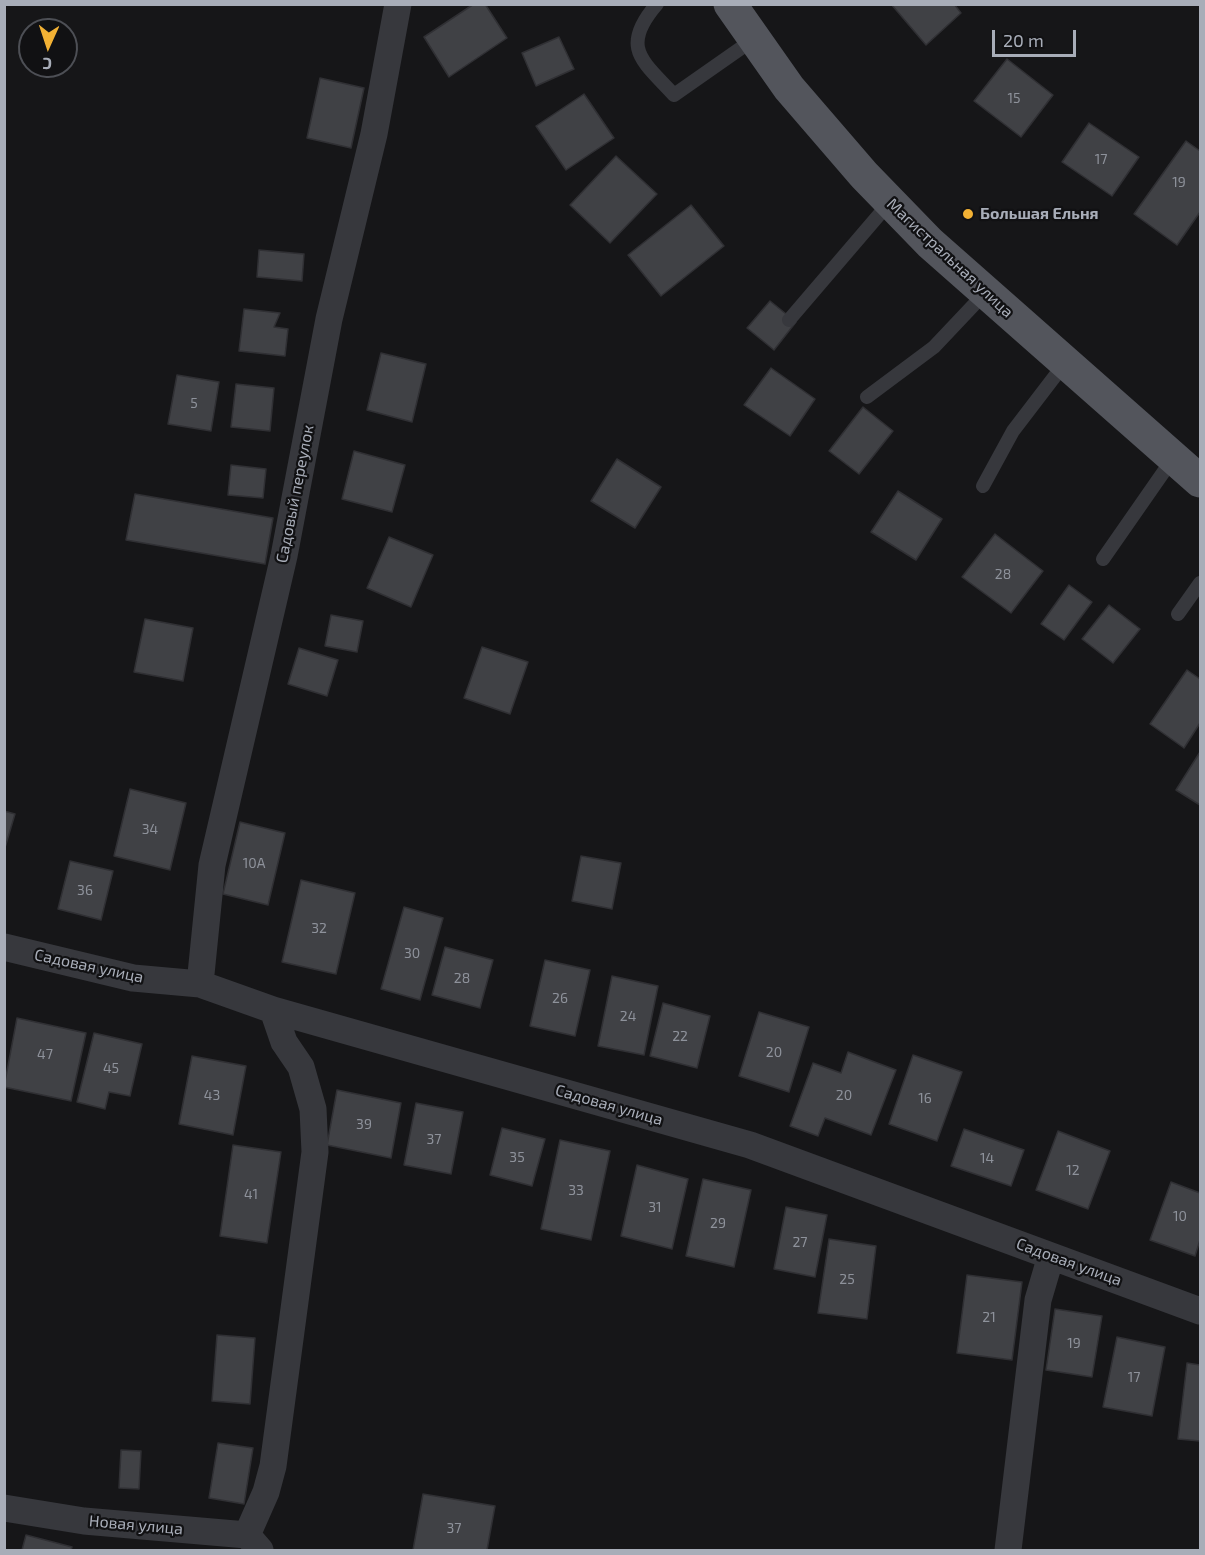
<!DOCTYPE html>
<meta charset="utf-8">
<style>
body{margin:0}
#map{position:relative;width:1205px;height:1555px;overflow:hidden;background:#161618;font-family:"Exo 2",sans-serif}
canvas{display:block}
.frame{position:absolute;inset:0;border:6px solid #a8adb8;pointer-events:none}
.north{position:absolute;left:18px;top:18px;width:60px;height:60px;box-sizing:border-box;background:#111113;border:2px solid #4d4f55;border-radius:50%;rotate:183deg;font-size:16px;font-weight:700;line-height:24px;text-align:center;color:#a8adb8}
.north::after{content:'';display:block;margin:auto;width:21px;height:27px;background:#f2b134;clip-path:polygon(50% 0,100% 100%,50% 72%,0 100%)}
.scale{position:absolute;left:992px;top:30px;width:84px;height:27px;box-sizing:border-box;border:3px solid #a8adb8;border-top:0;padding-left:8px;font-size:18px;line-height:21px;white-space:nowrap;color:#a8adb8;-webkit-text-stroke:4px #111113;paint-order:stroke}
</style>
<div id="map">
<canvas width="1205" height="1555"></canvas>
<div class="frame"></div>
<div class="north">С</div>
<div class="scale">20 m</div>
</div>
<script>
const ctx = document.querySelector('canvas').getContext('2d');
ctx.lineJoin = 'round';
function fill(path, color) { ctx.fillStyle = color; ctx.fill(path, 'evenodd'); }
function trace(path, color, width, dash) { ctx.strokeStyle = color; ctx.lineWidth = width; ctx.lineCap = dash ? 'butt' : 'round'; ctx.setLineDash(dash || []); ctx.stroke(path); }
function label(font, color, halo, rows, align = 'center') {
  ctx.font = font + ' "Exo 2",sans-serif'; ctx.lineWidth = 4.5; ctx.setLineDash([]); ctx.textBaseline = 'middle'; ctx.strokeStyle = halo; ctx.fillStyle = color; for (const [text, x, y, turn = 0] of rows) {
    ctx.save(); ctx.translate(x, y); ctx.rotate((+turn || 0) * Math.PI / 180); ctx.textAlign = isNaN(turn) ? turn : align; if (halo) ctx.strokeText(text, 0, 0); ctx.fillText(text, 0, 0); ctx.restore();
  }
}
const building = new Path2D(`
 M474 4H485L507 38 449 77 424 37Z
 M891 4H954L961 13 926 45Z
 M559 37 574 69 536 86 522 53Z
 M1007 59 1053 95 1021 137 974 101Z
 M320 78 364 88 351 148 307 138Z
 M584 94 614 138 566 170 536 126Z
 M1089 123 1139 157 1112 196 1062 162Z
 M1186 141 1200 151V212L1177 245 1134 214Z
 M616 156 657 194 610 243 570 205Z
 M691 205 724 246 661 296 628 255Z
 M259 250 304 254 302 281 257 277Z
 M770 301 796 322 774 350 747 328Z
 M244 309 280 313 274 327 288 329 285 356 239 351Z
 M381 353 426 364 412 422 367 410Z
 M771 368 815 399 790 436 744 405Z
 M177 375 219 382 211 431 168 424Z
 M236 384 274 388 270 431 231 427Z
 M863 407 893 431 859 474 829 451Z
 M354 451 405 465 392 512 342 499Z
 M617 459 661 487 635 528 591 501Z
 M231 465 266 469 263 498 228 495Z
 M898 491 942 519 916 560 871 532Z
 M135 494 273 518 265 564 126 540Z
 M995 534 1043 571 1011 613 962 577Z
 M389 537 433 555 411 607 367 588Z
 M1069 585 1092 602 1064 640 1041 624Z
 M1109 605 1140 629 1113 663 1082 639Z
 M331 615 363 621 357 652 325 646Z
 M145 619 193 628 183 681 134 672Z
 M482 647 528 662 510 714 464 698Z
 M299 648 338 660 327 696 288 684Z
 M1187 670 1200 679V723L1184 748 1150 724Z
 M1200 752V805L1176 790Z
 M130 789 186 803 170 870 114 856Z
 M4 811 15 814 4 851Z
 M240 822 285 833 268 905 223 894Z
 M581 856 621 863 612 909 572 901Z
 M70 861 113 871 101 920 58 909Z
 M301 880 355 893 336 974 282 962Z
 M404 907 443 918 420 1000 381 989Z
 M445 947 493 960 480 1008 432 995Z
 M545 960 590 970 575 1036 530 1026Z
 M612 976 658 986 644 1055 598 1046Z
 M663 1003 710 1016 697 1068 650 1056Z
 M759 1012 809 1027 789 1092 739 1076Z
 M17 1018 86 1033 71 1101 4 1087Z
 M94 1033 142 1044 130 1096 109 1092 105 1109 77 1102Z
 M848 1052 896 1070 871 1135 825 1118 818 1136 790 1126 813 1063 841 1073Z
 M913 1055 962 1072 937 1141 889 1124Z
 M192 1056 246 1066 233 1135 179 1124Z
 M337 1090 401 1103 391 1158 327 1145Z
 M416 1103 463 1112 451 1174 404 1165Z
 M502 1128 545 1139 532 1186 490 1175Z
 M964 1129 1024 1150 1011 1186 951 1166Z
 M1058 1131 1110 1151 1088 1209 1036 1190Z
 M560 1140 610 1151 591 1240 541 1229Z
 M233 1145 281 1152 267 1243 220 1236Z
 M637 1165 688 1179 672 1249 621 1236Z
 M703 1179 751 1190 734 1267 686 1256Z
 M1171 1182 1200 1193V1240L1195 1256 1150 1240Z
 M786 1207 827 1215 815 1277 774 1269Z
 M829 1239 876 1246 867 1319 818 1313Z
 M967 1275 1022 1282 1012 1360 957 1353Z
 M1055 1309 1102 1316 1092 1377 1046 1370Z
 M217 1335 255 1338 250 1404 212 1401Z
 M1117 1337 1165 1347 1152 1416 1103 1407Z
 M1187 1363 1200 1365V1441L1178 1439Z
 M218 1443 253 1448 244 1504 209 1498Z
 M121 1450 141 1451 139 1489 119 1488Z
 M423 1494 495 1506 487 1550H413Z
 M26 1535 72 1547 71 1550H22Z`);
fill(building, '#404145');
trace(building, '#303034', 1.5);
trace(new Path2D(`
 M657 4C619 48 643 61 674 95L754 39
 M789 320 890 202
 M867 397 934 347 985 293
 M983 486 1013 431 1065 363
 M1103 559 1174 457
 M1178 614 1200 583`), '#37383d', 14);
trace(new Path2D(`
 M4 947 133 978 200 984 273 1010 750 1145 1200 1311
 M200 984 212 865 284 556 329 319 374 134 398 4
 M4 1508 84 1521 247 1535 260 1550
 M247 1535 266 1492 273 1466 315 1152 313 1109 301 1067 284 1042 273 1010
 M1008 1550 1038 1300 1051 1256`), '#37383d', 27);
trace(new Path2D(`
 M730 4 789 88 864 175 930 243 1200 481`), '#53555c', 33);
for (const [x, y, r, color] of [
 [968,214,6,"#f2b134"]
]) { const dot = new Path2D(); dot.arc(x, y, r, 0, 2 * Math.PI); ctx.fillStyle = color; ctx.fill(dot); trace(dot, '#111113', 2); }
label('14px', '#8e929b', null, [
 ["15",1014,98],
 ["17",1101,159],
 ["19",1179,182],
 ["5",194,403],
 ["28",1003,574],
 ["34",150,829],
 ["10А",254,863],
 ["36",85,890],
 ["32",319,928],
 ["30",412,953],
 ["28",462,978],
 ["26",560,998],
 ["24",628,1016],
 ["22",680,1036],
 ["20",774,1052],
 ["47",45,1054],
 ["45",111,1068],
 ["43",212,1095],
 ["20",844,1095],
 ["16",925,1098],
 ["39",364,1124],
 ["37",434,1139],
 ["35",517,1157],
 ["14",987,1158],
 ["12",1073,1170],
 ["33",576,1190],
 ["41",251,1194],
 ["31",655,1207],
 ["10",1180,1216],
 ["29",718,1223],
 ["27",800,1242],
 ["25",847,1279],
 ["21",989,1317],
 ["19",1074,1343],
 ["17",1134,1377],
 ["37",454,1528]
]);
label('bold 16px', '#a8adb8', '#111113', [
 ["Большая Ельня",980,214]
], 'left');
label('16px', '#a8adb8', '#111113', [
 ["Магистральная улица",950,258,43],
 ["Садовый переулок",295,494,-79],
 ["Садовая улица",89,966,12],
 ["Садовая улица",609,1105,16],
 ["Садовая улица",1069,1262,20],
 ["Новая улица",136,1525,5]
]);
</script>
